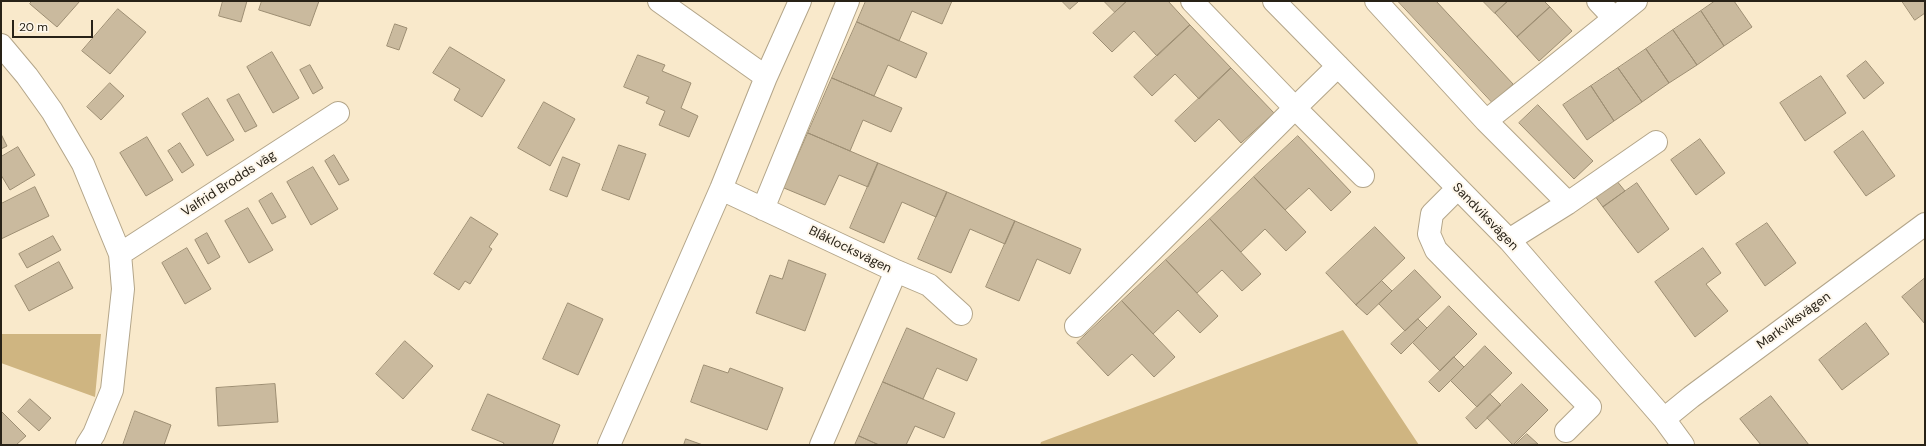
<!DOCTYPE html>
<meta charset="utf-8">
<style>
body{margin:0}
#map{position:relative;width:1926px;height:446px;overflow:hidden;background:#f9e9cb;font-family:"DM Sans",sans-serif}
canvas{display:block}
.frame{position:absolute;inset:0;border:2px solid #282217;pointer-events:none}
.scale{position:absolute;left:12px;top:20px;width:81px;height:18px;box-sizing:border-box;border:2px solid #282217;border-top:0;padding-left:5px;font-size:12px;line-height:14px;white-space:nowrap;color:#282217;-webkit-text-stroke:3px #fef7eb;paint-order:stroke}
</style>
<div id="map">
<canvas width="1926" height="446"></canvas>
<div class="frame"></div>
<div class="scale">20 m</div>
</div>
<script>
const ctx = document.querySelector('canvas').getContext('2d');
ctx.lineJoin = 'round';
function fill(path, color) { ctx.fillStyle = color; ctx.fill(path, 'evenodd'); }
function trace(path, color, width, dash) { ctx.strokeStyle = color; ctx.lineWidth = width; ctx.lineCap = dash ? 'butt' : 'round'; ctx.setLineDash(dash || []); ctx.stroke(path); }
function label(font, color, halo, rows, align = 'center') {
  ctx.font = font + ' "DM Sans",sans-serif'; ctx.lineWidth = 4; ctx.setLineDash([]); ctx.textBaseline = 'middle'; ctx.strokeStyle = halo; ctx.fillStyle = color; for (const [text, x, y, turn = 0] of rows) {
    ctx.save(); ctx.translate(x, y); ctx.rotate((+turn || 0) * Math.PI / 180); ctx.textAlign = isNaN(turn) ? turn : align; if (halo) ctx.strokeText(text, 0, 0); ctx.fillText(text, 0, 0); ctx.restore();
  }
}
fill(new Path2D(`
 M1343 330 1419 445H1040L1041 442Z
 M1 334H101L95 397 1 363Z`), '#cfb581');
const building = new Path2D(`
 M32 1H80L57 27 30 4Z
 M223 1H247L241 22 219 16Z
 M262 1H319L310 26 259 10Z
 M866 1H952L942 24 912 11 899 41 857 22Z
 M1062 1H1079L1070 9Z
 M1104 1H1127L1115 12Z
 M1127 1H1168L1190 25 1157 56 1134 31 1112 52 1093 33Z
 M1398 1H1436L1513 84 1493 103Z
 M1483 1H1508L1495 13Z
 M1508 1H1544L1550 7 1517 37 1495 13Z
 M1715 1H1734L1752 27 1724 46 1701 11Z
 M1902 1H1925V13L1915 20Z
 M1550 7 1572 31 1539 61 1517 37Z
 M118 9 146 32 110 74 82 51Z
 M1701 11 1724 46 1697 65 1673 30Z
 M857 22 927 53 916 78 888 65 874 96 832 78Z
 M395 24 407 28 399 50 387 46Z
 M1190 25 1231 68 1199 99 1175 74 1152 96 1134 77Z
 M1673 30 1697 65 1669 83 1646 49Z
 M450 47 505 80 482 117 454 100 460 89 433 73Z
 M1646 49 1669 83 1642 102 1618 68Z
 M272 52 299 98 273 113 247 67Z
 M638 55 665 65 662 71 691 83 681 108 698 116 689 137 659 125 665 111 646 103 649 97 624 87Z
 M1866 61 1884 83 1864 99 1847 76Z
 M310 65 323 88 313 94 300 70Z
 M1231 68 1274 113 1241 143 1219 119 1195 142 1175 121Z
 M1618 68 1642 102 1614 121 1591 86Z
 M1821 76 1846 113 1805 141 1780 103Z
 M832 78 902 108 891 132 863 120 850 151 808 133Z
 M110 83 124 96 101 120 87 107Z
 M1591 86 1614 121 1587 140 1563 105Z
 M239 94 257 126 245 132 227 100Z
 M208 98 234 140 207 156 182 114Z
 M544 102 575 119 550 166 518 148Z
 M1538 105 1593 161 1574 179 1519 123Z
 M1863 131 1895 176 1866 196 1834 152Z
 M808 133 878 163 868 187 839 175 825 205 784 188Z
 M1 134 7 146 1 149Z
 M1298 136 1351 192 1331 211 1309 188 1285 210 1254 177Z
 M147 137 173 180 146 196 120 153Z
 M1700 139 1725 173 1696 195 1671 160Z
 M180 143 194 165 182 173 168 151Z
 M619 145 646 154 629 200 602 190Z
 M18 147 35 175 10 190 1 175V157Z
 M334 155 349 180 339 185 325 161Z
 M563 157 580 164 567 197 550 190Z
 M878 163 947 192 936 217 902 202 884 243 850 228Z
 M313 167 338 209 311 225 287 182Z
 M1254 177 1306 232 1286 251 1265 229 1241 252 1210 219Z
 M1616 180 1625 191 1603 207 1595 196Z
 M1637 183 1669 229 1638 253 1603 207Z
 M35 187 49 216 1 239V204Z
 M947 192 1015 221 1005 244 970 229 951 273 918 259Z
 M272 193 286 217 272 224 259 201Z
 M248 208 273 250 249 263 225 221Z
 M471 217 498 234 489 247 492 249 470 284 465 281 459 290 434 274Z
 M1210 219 1261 274 1242 291 1222 270 1197 293 1166 260Z
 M1015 221 1081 249 1070 274 1037 259 1019 301 986 287Z
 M1767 223 1796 263 1765 286 1736 244Z
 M1375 227 1405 258 1356 305 1326 273Z
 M207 233 220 257 208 264 195 240Z
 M53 236 61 250 27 268 19 254Z
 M187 248 211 289 185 304 162 263Z
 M1703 248 1721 273 1706 284 1728 311 1695 337 1655 282Z
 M789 260 826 274 805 331 756 313 770 275 782 279Z
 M1166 260 1218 316 1200 333 1178 310 1153 334 1122 301Z
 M59 262 73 288 29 311 15 286Z
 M1415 270 1441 297 1405 331 1379 304Z
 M1925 278V324L1902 297Z
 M1382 281 1392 291 1367 315 1356 305Z
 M1122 301 1175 357 1154 377 1132 354 1108 376 1077 343Z
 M568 303 603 319 578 375 543 359Z
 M1449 306 1477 334 1440 371 1413 343Z
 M1418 319 1427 328 1401 354 1391 344Z
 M1866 323 1889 354 1842 390 1819 360Z
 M907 328 977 359 967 381 937 368 923 399 883 382Z
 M405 341 433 366 403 399 376 374Z
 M1485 346 1512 373 1477 407 1451 381Z
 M1454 357 1464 367 1439 392 1429 382Z
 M704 365 728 373 730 368 783 388 767 430 691 402Z
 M883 382 955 413 944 438 915 426 906 445H879L859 436Z
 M275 384 278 422 218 426 216 388Z
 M1522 384 1548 410 1513 445 1487 418Z
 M488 394 560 425 552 445H503L504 443 472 430Z
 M1490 394 1501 405 1476 429 1466 418Z
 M1771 396 1809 445H1761L1740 419Z
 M30 399 51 418 39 431 18 412Z
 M1 411 26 436 16 445H1Z
 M135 411 171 425 164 445H123Z
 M1527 434 1538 444 1515 445Z
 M859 436 879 445H855Z
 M686 439 703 445H684Z`);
fill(building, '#caba9e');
trace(building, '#9d8e73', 1);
const minor = new Path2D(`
 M659 1 766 77
 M1192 1 1295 108 1338 66
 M1274 1 1509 240 1664 419 1683 445
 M1376 1 1486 121 1568 203
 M1598 1 1614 18
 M1 45 27 76 52 111 83 164 120 254 123 289 112 390 94 434 87 445
 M1486 121 1636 1
 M1458 188 1432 214 1429 234 1436 250 1590 407 1566 431
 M721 189 896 271 821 445
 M763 209 848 1
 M1509 240 1568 203 1656 142
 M120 254 338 113
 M896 271 929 285 961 314
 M1076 326 1295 108 1363 176
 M1664 419 1691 397 1925 224
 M609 445 721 189 766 77 800 1`);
trace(minor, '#b3a589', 24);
trace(minor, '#fff', 22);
label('13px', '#282217', '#fef7eb', [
 ["Valfrid Brodds väg",229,184,-33],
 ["Sandviksvägen",1485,217,46],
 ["Blåklocksvägen",850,250,26],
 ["Markviksvägen",1794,321,-36]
]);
</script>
